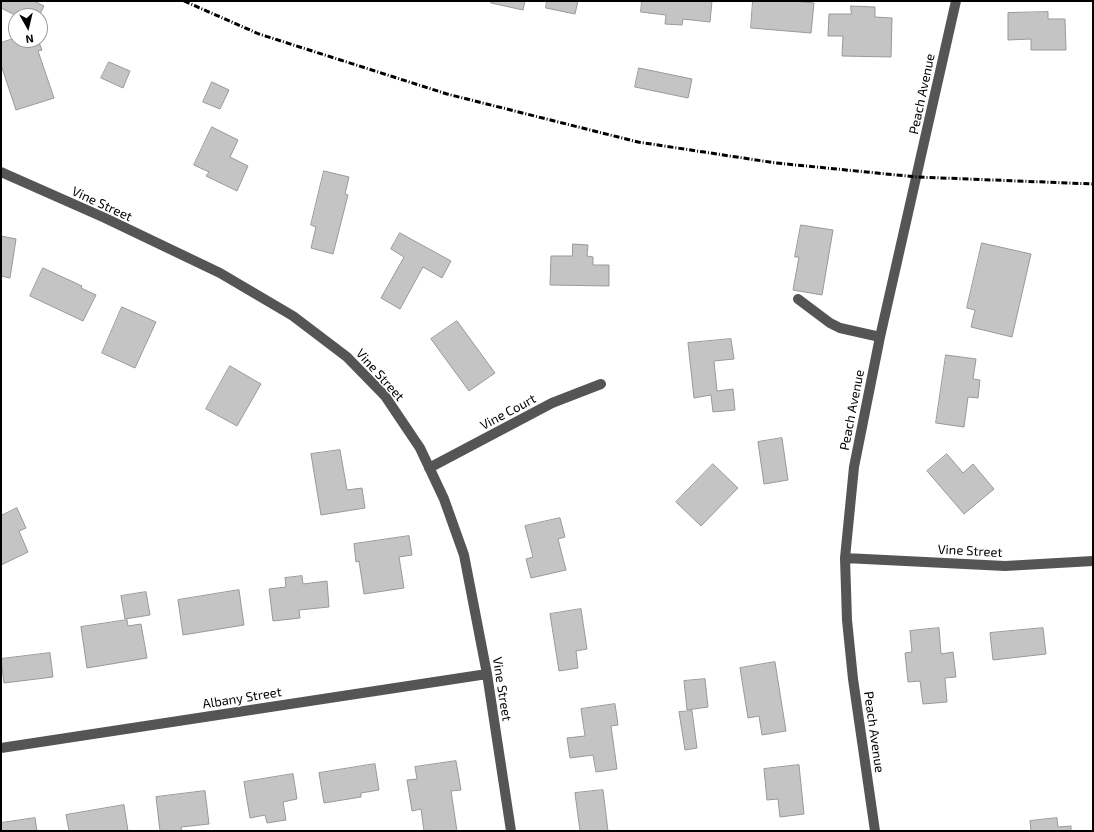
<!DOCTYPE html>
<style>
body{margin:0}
#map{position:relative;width:1094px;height:832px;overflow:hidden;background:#fff;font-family:"Exo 2",sans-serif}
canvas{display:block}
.frame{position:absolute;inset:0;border:2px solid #000;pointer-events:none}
.north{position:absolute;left:8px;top:8px;width:40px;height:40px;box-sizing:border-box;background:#fff;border:1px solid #999;border-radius:50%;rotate:172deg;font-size:11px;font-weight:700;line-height:16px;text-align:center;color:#000}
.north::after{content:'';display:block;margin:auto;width:14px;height:18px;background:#000;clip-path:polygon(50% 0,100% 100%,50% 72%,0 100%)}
</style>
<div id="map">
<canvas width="1094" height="832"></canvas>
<div class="frame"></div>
<div class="north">N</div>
</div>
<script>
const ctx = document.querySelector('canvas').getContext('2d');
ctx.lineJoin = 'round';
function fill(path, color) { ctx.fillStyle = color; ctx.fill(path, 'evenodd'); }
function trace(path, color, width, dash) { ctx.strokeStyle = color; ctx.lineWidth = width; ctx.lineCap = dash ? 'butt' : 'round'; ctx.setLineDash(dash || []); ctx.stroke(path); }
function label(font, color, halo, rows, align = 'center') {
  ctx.font = font + ' "Exo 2",sans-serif'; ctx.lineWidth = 3; ctx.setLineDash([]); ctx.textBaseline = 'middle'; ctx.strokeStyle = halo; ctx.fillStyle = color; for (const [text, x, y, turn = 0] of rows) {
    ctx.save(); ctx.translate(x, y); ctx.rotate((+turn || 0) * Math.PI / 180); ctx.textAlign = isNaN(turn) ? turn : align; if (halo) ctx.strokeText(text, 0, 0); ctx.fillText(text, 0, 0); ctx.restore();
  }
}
const building = new Path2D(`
 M2 1H34L44 6 39 16H17L1 8Z
 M491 1H525L523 10 491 3Z
 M547 1H578L575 14 546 8Z
 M642 1H712L710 22 683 19 682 25 665 24 666 15 641 12Z
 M753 1H793L814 3 811 33 751 28Z
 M851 6 875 7V17L892 18 891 57 842 56 843 36H828L829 14H851Z
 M1048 12V19H1065L1066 50H1031V39L1008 40V13Z
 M16 38V40H38L42 50 38 51 54 98 16 110 1 65V43Z
 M109 62 130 71 123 88 101 78Z
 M639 68 692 79 688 98 635 87Z
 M212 82 229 90 220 109 203 102Z
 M212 127 238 140 230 157 248 166 237 191 206 176 209 172 194 165Z
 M324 171 349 177 345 194 348 195 333 254 311 248 316 227 311 225Z
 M801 225 833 230 822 295 793 290 799 257H795Z
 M400 233 451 261 442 278 423 267 400 309 381 298 404 257 391 249Z
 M1 236 16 239 10 278 1 276Z
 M982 243 1031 254 1012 337 971 327 975 310 967 308Z
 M573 244 588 245 587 256 593 257V265H609V286L550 285 551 256H572Z
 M43 268 82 286 81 288 96 295 83 321 30 296Z
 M122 307 156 322 135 368 102 353Z
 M457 321 495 373 469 391 431 339Z
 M731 339 734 359 714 361 717 391 733 389 735 410 713 412 711 395 694 398 688 343Z
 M946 355 976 359 973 379 980 380 978 398 968 397 964 427 936 423Z
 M230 366 261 384 237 426 206 409Z
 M782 438 788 480 764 484 758 442Z
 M340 450 347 490 362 488 365 508 321 515 311 454Z
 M947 454 963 473 973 464 994 489 964 514 927 471Z
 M713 464 738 488 701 526 676 502Z
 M17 508 26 528 19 531 28 552 1 565V516Z
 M560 518 565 537 558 539 566 570 531 578 526 559 533 557 525 526Z
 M409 536 412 555 399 557 404 588 364 594 359 561 356 562 354 544Z
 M302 576 303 584 327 581 329 607 299 610 300 618 273 621 269 589 286 587 285 578Z
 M239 590 244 625 183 635 178 600Z
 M146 592 150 615 125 619 121 596Z
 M581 609 587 649 576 651 578 668 559 671 550 614Z
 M127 620 128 626 141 624 147 658 87 668 81 627Z
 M939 628 941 654 953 652 956 677 945 678 947 702 923 704 920 681 908 682 905 653 912 652 910 631Z
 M1043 628 1046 654 993 660 990 633Z
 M50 653 53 677 4 683 1 659Z
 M775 662 786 731 762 735 759 716 748 718 740 668Z
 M705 679 708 707 687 710 684 681Z
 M615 704 618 725 611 726 617 769 596 772 593 755 570 758 567 738 585 736 581 709Z
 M692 711 697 748 685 750 679 712Z
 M456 761 461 790 451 791 457 831H424L421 809 412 811 407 780 417 779 415 767Z
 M375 764 379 790 361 793V797L324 803 319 773Z
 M799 765 804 814 780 817 778 799 767 800 764 769Z
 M293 774 297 799 283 802 286 820 267 823 265 815 250 818 244 782Z
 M603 790 608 831H580L575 793Z
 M205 791 209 824 181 827 182 831H160L156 797Z
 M124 805 128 831H69L66 815Z
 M35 818 37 831H1V823Z
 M1057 818 1058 827 1071 826V831H1031L1030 821Z`);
fill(building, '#c4c4c4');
trace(building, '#999', 1);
trace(new Path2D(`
 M1 172 105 218 220 273 293 316 347 357 385 396 420 448 444 499 464 555 487 674 511 831
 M798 299 830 323 840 328 880 337
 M429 468 552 403 601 384
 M845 558 1005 566 1093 561
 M1 748 487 674
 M875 831 853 679 847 620 845 558 854 467 880 337 956 1`), '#555', 10);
trace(new Path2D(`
 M184 1 259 34 447 94 638 142 776 163 917 177 1093 184`), '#000', 3, [6, 2, 1, 2]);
label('13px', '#000', '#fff', [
 ["Peach Avenue",922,94,-78],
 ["Vine Street",102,204,25],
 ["Vine Street",380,375,48],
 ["Peach Avenue",852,410,-79],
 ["Vine Court",508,412,-28],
 ["Vine Street",970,551,3],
 ["Vine Street",502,689,81],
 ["Albany Street",242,698,-9],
 ["Peach Avenue",874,732,82]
]);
</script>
